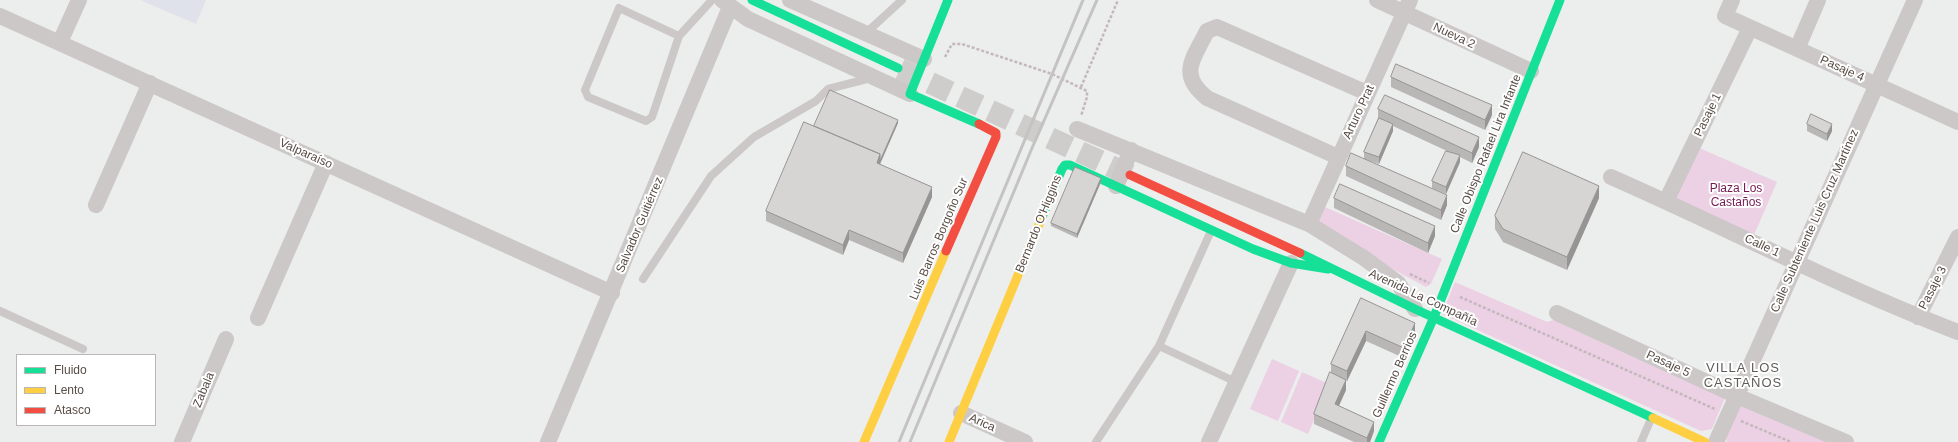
<!DOCTYPE html>
<meta charset="utf-8">
<style>
body{margin:0}
#map{position:relative;width:1958px;height:442px;overflow:hidden;background:#eceded;font-family:Arial,sans-serif}
canvas{display:block}
.legend{position:absolute;left:16px;top:354px;width:140px;height:72px;box-sizing:border-box;background:#fff;border:1px solid #bcb7b5;margin:0;padding:5px 7px;list-style:none;font-size:12px;color:#584c45}
.legend li{display:flex;align-items:center;gap:8px;height:20px}
.legend b{width:20px;border:1px solid #bcb7b5}
</style>
<div id="map">
<canvas width="1958" height="442"></canvas>
<ul class="legend">
<li><b style="height:5px;background:#16e098"></b>Fluido</li>
<li><b style="height:5px;background:#ffcf43"></b>Lento</li>
<li><b style="height:5px;background:#f24e42"></b>Atasco</li>
</ul>
</div>
<script>
const ctx = document.querySelector('canvas').getContext('2d');
ctx.lineJoin = 'round';
function fill(path, color) { ctx.fillStyle = color; ctx.fill(path, 'evenodd'); }
function trace(path, color, width, dash) { ctx.strokeStyle = color; ctx.lineWidth = width; ctx.lineCap = dash ? 'butt' : 'round'; ctx.setLineDash(dash || []); ctx.stroke(path); }
function label(font, color, halo, rows, align = 'center') {
  ctx.font = font + ' Arial,sans-serif'; ctx.lineWidth = 4; ctx.setLineDash([]); ctx.textBaseline = 'middle'; ctx.strokeStyle = halo; ctx.fillStyle = color; for (const [text, x, y, turn = 0] of rows) {
    ctx.save(); ctx.translate(x, y); ctx.rotate((+turn || 0) * Math.PI / 180); ctx.textAlign = isNaN(turn) ? turn : align; if (halo) ctx.strokeText(text, 0, 0); ctx.fillText(text, 0, 0); ctx.restore();
  }
}
fill(new Path2D(`
 M140 0H206L196 24Z`), '#dfe2ea');
fill(new Path2D(`
 M1697 147 1777 182 1754 235 1674 200Z
 M1325 207 1442 259 1431 284 1426 287 1368 256 1317 223Z
 M1455 282 1547 322 1557 319 1726 395 1712 429 1701 431 1442 314Z
 M1272 359 1299 371 1278 421 1250 409Z
 M1302 372 1329 384 1308 434 1281 422Z
 M1737 400 1834 442H1727L1724 431Z`), '#ecd1e4');
trace(new Path2D(`
 M900 69 1130 175`), '#cecdcb', 22, [22, 11]);
trace(new Path2D(`
 M945 57 952 44H962L1052 74 1087 91V97L1081 116
 M1081 87 1118 0
 M1410 274 1429 283
 M1460 297 1715 409
 M1741 421 1791 442`), '#c4b8bd', 2.5, [3, 2]);
trace(new Path2D(`
 M866 33 902 0
 M679 36 619 8 585 90 588 97 646 121 652 117 679 36 712 0
 M643 279 711 176 754 137 816 101 828 89 871 78
 M0 311 83 349
 M1159 346 1236 382
 M1096 442 1159 346 1211 231
 M1641 442 1651 419`), '#cbc8c7', 8);
trace(new Path2D(`
 M722 0 748 19 910 94
 M790 0 924 59
 M1377 0 1531 71
 M1732 0 1725 16 1958 122
 M0 16 612 293
 M60 42 79 0
 M1797 49 1818 0
 M1077 129 1309 224 1364 258 1398 283 1415 309
 M1338 157 1207 98C1177 74 1194 58 1207 31L1217 27 1367 93
 M1611 177C1727 228 1840 287 1958 332
 M1116 186 1131 150
 M1666 201 1750 28
 M96 205 150 83
 M1309 224 1410 0
 M1557 313 1737 396 1846 442
 M1918 317 1958 237
 M258 318 326 163
 M961 413 1025 442
 M182 442 226 339
 M548 442 730 7
 M1209 442 1291 263
 M1716 442 1915 0`), '#cbc8c7', 16);
trace(new Path2D(`
 M752 0 898 68
 M948 0 910 94 979 124
 M1042 217 1062 169 1065 165H1070L1253 249 1291 263 1328 269
 M1300 253 1415 309 1653 418
 M1379 442 1434 317 1560 0`), '#16e098', 9);
trace(new Path2D(`
 M1653 418 1705 442
 M864 442 946 251
 M949 442 1042 217`), '#ffcf43', 9);
trace(new Path2D(`
 M1130 175 1300 253
 M946 251 996 137V133L979 124`), '#f24e42', 9);
trace(new Path2D(`
 M899 442 1083 0
 M910 442 1032 148 1097 0`), '#c5c2c2', 3);
fill(new Path2D(`
 M1391 77 1492 115 1485 130 1391 87Z
 M1378 109 1479 147 1472 163 1460 157V162L1446 194 1432 188V181L1447 151 1393 126V131L1379 164 1367 160 1447 205 1441 220 1346 176V166L1364 159V152L1378 119Z
 M898 123 880 164 932 197 903 263 849 240 843 255 766 221V211Z
 M1807 124 1832 131 1827 141 1807 131Z
 M1101 182 1077 238 1051 226V223Z
 M1334 198 1435 236 1428 253 1334 208Z
 M1599 198 1567 270 1503 242 1495 229V216Z
 M1361 298 1415 333 1404 358 1366 341 1347 381H1346V390L1339 406 1374 431 1370 442H1354L1314 424V414L1331 372V364Z`), '#b8b7b6');
fill(new Path2D(`
 M1492 105V115L1485 130V120Z
 M898 120V123L880 164 877 163 880 154Z
 M1393 124V131L1379 164V157Z
 M1832 124V131L1827 141V134Z
 M1479 137V147L1472 163V153Z
 M1460 155V162L1446 194V187Z
 M1101 178V182L1077 238V234Z
 M1599 186V198L1567 270V257Z
 M932 187V197L903 263V253Z
 M1447 195V205L1441 220V210Z
 M1435 226V236L1428 253V243Z
 M849 230V240L843 255V245Z
 M1415 323V333L1404 358V348Z
 M1366 331V341L1347 381V371Z
 M1346 380V390L1335 414V404Z
 M1374 422V431L1370 442H1367V438Z`), '#969594');
const building = new Path2D(`
 M1396 64 1492 105 1485 120 1391 77Z
 M830 90 898 120 880 161V154L814 126Z
 M1385 95 1479 137 1472 153 1378 109Z
 M1811 114 1832 124 1827 134 1807 124Z
 M1379 118 1393 124 1379 157 1364 152Z
 M804 122 880 154 877 163 932 187 903 253 849 230 843 245 766 211Z
 M1446 151 1460 155 1446 187 1432 181Z
 M1523 152 1599 186 1567 257 1503 229 1495 216Z
 M1351 153 1447 195 1441 210 1346 166Z
 M1075 167 1101 178 1077 234 1051 223Z
 M1340 184 1435 226 1428 243 1334 198Z
 M1361 298 1415 323 1404 348 1366 331 1347 371 1331 364Z
 M1330 372 1346 380 1335 404 1374 422 1367 438 1314 414Z`);
fill(building, '#d6d5d4');
trace(building, '#969594', 1);
label('12px', '#584c45', '#fff', [
 ["Nueva 2",1454,36,25],
 ["Pasaje 4",1842,69,24],
 ["Arturo Prat",1359,112,-65],
 ["Pasaje 1",1708,115,-64],
 ["Valparaíso",306,154,24],
 ["Calle Obispo Rafael Lira Infante",1486,154,-68],
 ["Calle Subteniente Luis Cruz Martínez",1815,221,-66],
 ["Bernardo O'Higgins",1039,224,-68],
 ["Salvador Guitiérrez",640,225,-67],
 ["Luis Barros Borgoño Sur",939,239,-67],
 ["Calle 1",1762,246,25],
 ["Pasaje 3",1933,288,-63],
 ["Avenida La Compañía",1423,298,25],
 ["Pasaje 5",1668,364,25],
 ["Guillermo Berrios",1395,375,-66],
 ["Zabala",204,390,-67],
 ["Arica",982,423,24]
]);
label('12px', '#751a50', '#fff', [
 ["Plaza Los",1736,189],
 ["Castaños",1736,203]
]);
ctx.letterSpacing = '1px';
label('13px', '#605c59', '#fff', [
 ["VILLA LOS",1743,368],
 ["CASTAÑOS",1743,383]
]);
ctx.letterSpacing = '0px';
</script>
